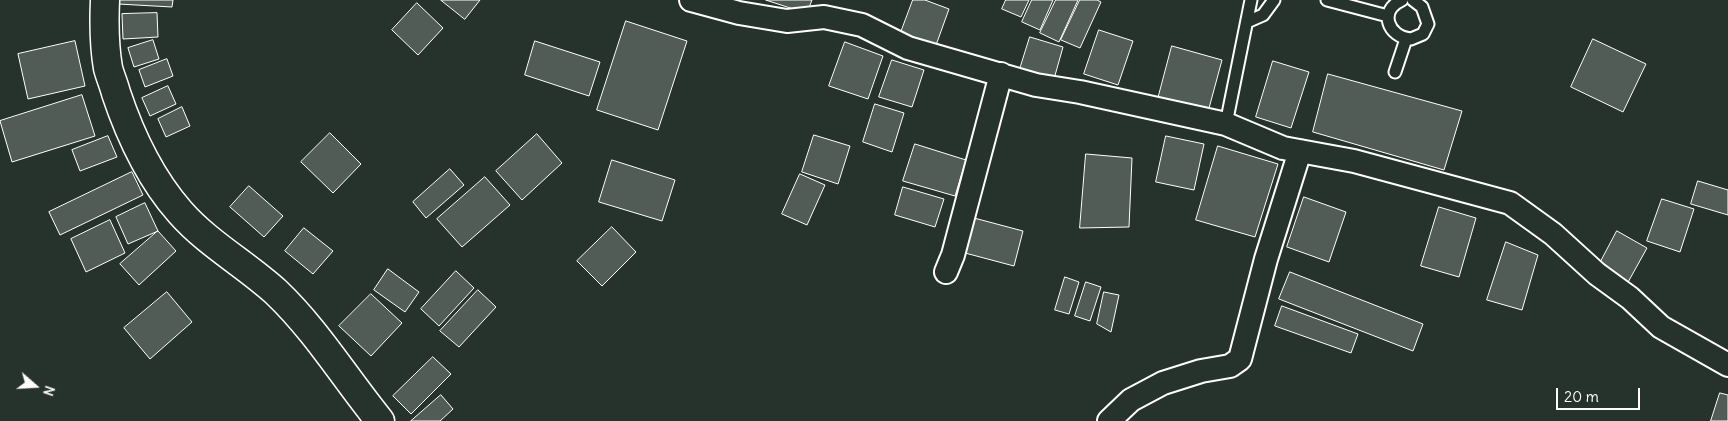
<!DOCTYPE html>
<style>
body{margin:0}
#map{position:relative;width:1728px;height:421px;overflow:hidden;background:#26332d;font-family:Delius,sans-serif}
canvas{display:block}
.north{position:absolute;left:10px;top:361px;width:50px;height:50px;-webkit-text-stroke:4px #26332d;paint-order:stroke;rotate:109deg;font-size:14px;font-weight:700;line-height:20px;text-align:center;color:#fff}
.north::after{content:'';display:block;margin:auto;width:18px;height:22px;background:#fff;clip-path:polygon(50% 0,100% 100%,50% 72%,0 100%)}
.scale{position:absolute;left:1556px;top:388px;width:84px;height:22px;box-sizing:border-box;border:2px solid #fff;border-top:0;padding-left:6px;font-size:15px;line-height:18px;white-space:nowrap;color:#fff;-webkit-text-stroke:4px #26332d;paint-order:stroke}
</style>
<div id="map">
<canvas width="1728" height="421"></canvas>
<div class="north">N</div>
<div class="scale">20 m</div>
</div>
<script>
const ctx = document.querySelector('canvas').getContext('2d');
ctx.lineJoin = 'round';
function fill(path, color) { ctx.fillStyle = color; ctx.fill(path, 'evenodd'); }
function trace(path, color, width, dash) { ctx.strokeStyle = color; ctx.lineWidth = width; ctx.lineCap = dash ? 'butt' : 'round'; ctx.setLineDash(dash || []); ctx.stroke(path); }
const building = new Path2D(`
 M118 0H173L172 7 118 4Z
 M441 0H480L465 19Z
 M766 0H812L807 13Z
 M913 0H925L949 9 935 48 900 35Z
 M1006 0H1029L1021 17 1002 9Z
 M1032 0H1053L1040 30 1022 22Z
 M1056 0H1078L1059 42 1040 33Z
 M1080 0H1097L1101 2 1080 48 1061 40Z
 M417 3 443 28 418 55 392 30Z
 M157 13 158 37 123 39 122 14Z
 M626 21 687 41 658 130 597 110Z
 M1099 30 1133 41 1118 85 1084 74Z
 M1030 37 1063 47 1054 79 1020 69Z
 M1593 39 1646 64 1623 112 1571 87Z
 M153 40 159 59 134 67 128 48Z
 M75 41 85 86 28 99 18 54Z
 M535 41 600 62 589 96 525 75Z
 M845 42 883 56 868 99 829 86Z
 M1172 46 1222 60 1208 112 1158 99Z
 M167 59 173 76 145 87 139 70Z
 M892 60 924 70 912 107 879 97Z
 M1273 61 1309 72 1291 128 1256 117Z
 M1328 74 1462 111 1444 170 1313 132Z
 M168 86 176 104 150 116 142 98Z
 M82 95 95 136 12 162 0 121Z
 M875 104 904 113 892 152 863 142Z
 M182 107 190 126 166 137 158 119Z
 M330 133 361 164 333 193 301 162Z
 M537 134 562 163 522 200 496 171Z
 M814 135 850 146 838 184 802 172Z
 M108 136 117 157 80 171 72 150Z
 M1166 136 1204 144 1194 190 1156 182Z
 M915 144 966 160 955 196 903 181Z
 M1218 146 1278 164 1255 237 1196 220Z
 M1086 154 1132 158 1129 227 1080 228Z
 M612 160 675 180 662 221 599 202Z
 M450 169 464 185 426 218 413 202Z
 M132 172 143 195 60 235 49 212Z
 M800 174 825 185 807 225 782 214Z
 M485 177 510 205 462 247 437 219Z
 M1698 181 1728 190V215L1691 204Z
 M249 186 283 216 264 237 230 207Z
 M903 187 944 199 935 227 895 215Z
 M1304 197 1346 212 1329 262 1287 247Z
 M1662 199 1694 209 1680 252 1647 241Z
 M145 203 158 231 128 244 116 217Z
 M1439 207 1476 218 1459 277 1421 266Z
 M974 218 1023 231 1014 266 965 253Z
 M110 220 125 253 86 272 71 239Z
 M612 227 636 252 602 286 577 261Z
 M304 228 333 251 313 274 285 251Z
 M158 231 176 251 139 285 120 264Z
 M1617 231 1647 248 1627 284 1598 267Z
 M1506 242 1538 255 1522 310 1487 300Z
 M388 269 419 292 405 312 374 290Z
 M456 271 474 288 439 326 421 309Z
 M1290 272 1423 324 1413 351 1279 299Z
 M1065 277 1079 282 1069 314 1055 310Z
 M1086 282 1101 287 1090 321 1075 316Z
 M478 290 496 307 459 347 440 331Z
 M167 292 192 322 150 359 124 328Z
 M1104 292 1119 295 1111 332 1097 324Z
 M371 294 402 323 371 356 339 326Z
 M1282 306 1358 334 1351 353 1275 326Z
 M433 357 451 374 411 414 393 396Z
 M1720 393 1728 395V421H1711Z
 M441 395 453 409 440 421H411Z`);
fill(building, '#515c57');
trace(building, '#fff', 1);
const service = new Path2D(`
 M1327 0 1388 16
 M1402 0C1378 11 1388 37 1411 39L1423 34 1428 24 1422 7 1413 0
 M1247 22 1263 15 1274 0
 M1395 72 1406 39
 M1226 124 1251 0`);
const minor = new Path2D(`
 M691 0 739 13 787 21 824 17 862 25 908 48 1036 85 1080 92 1226 124 1283 148 1354 161 1510 203 1553 234 1597 274 1630 298 1661 327 1728 365
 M946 272 953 255 1001 74
 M1109 421 1131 400 1163 383 1201 371 1230 366 1240 359 1266 259 1300 151`);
const secondary = new Path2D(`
 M105 0C104 23 104 45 108 68 110 76 114 85 116 93 130 135 150 178 180 212 207 243 245 264 276 292 316 330 345 378 380 421`);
trace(service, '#fff', 15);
trace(minor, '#fff', 26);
trace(secondary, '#fff', 31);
trace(service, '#26332d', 11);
trace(minor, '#26332d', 22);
trace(secondary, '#26332d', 28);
</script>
